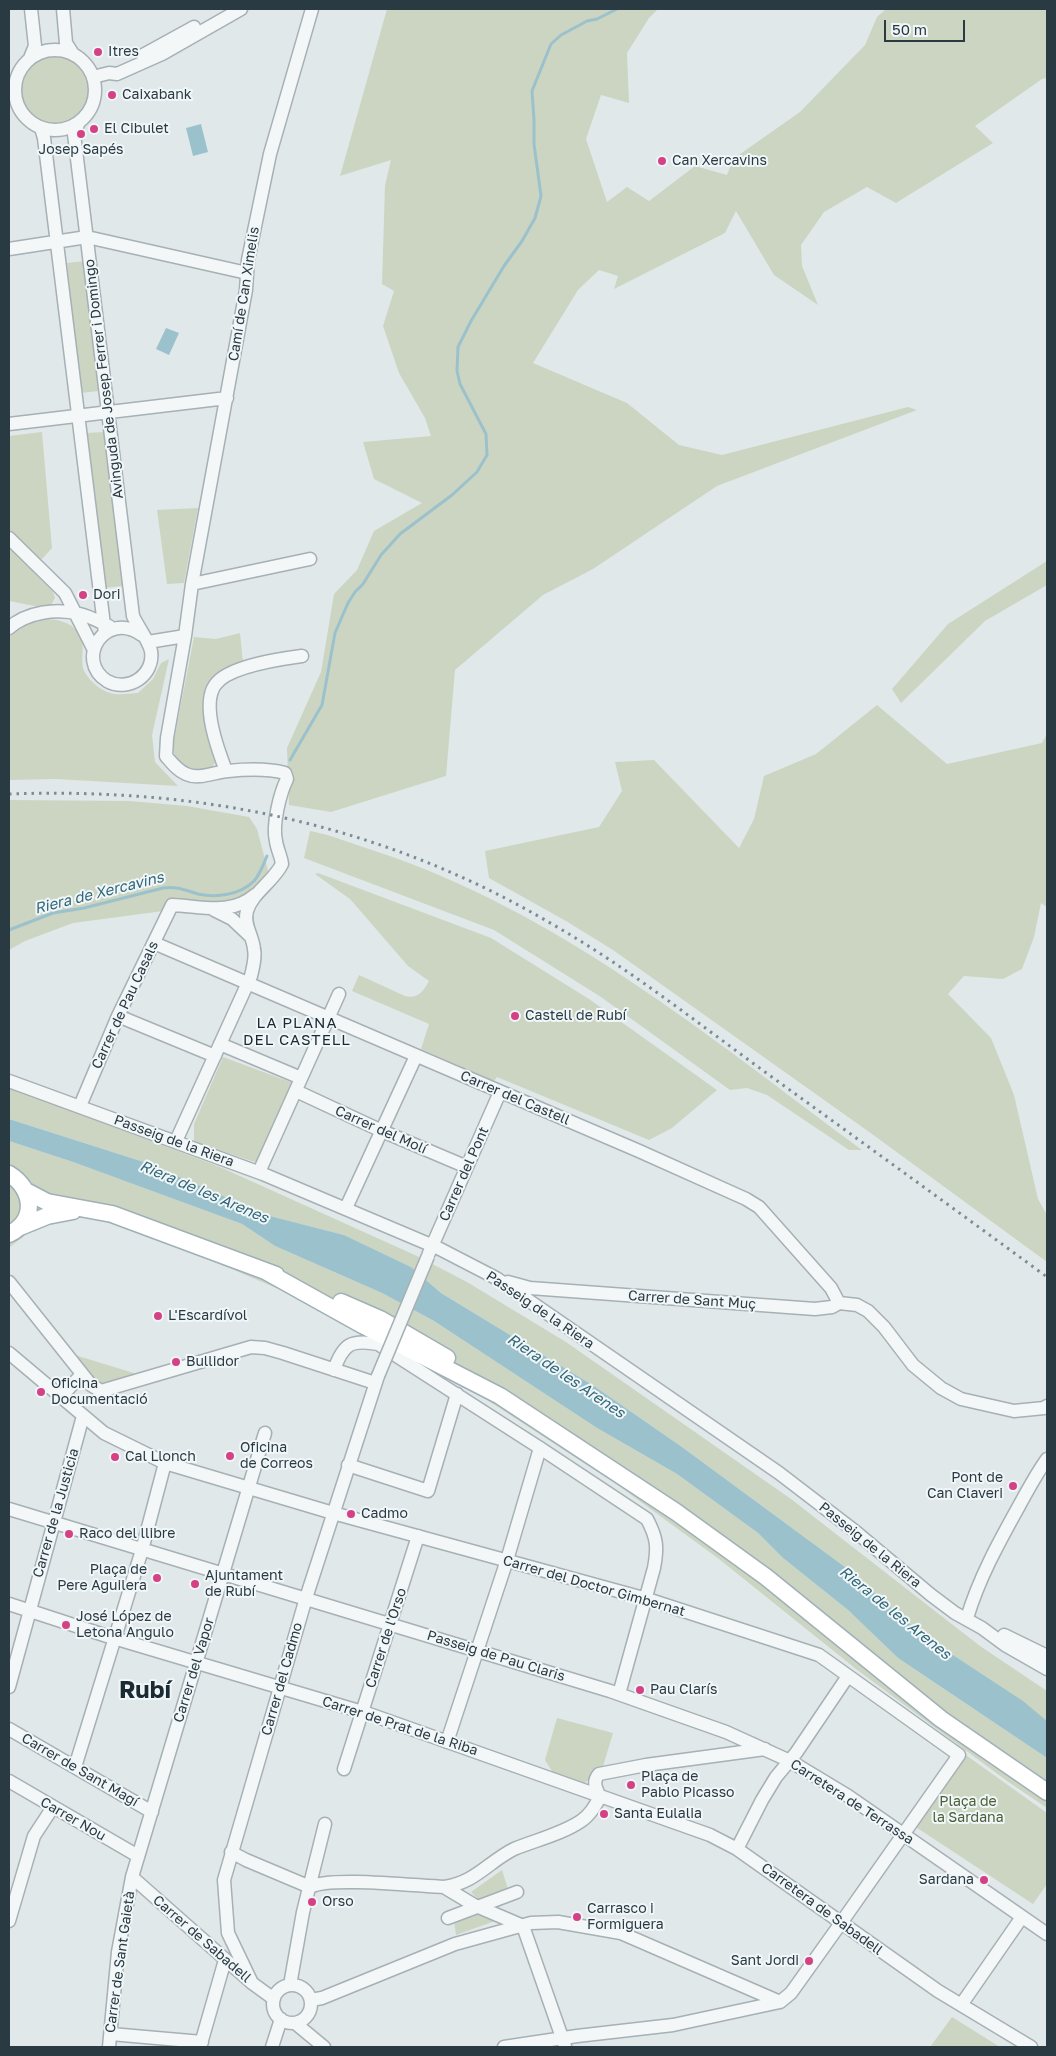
<!DOCTYPE html>
<meta charset="utf-8">
<style>
body{margin:0}
#map{position:relative;width:1056px;height:2056px;overflow:hidden;background:#e1e8ea;font-family:"Golos Text",sans-serif}
canvas{display:block}
.frame{position:absolute;inset:0;border:10px solid #293a43;pointer-events:none}
.scale{position:absolute;left:884px;top:20px;width:81px;height:22px;box-sizing:border-box;border:2px solid #293a43;border-top:0;padding-left:6px;font-size:15px;line-height:18px;white-space:nowrap;color:#293a43;-webkit-text-stroke:4px #f1f6f8;paint-order:stroke}
</style>
<div id="map">
<canvas width="1056" height="2056"></canvas>
<div class="frame"></div>
<div class="scale">50 m</div>
</div>
<script>
const ctx = document.querySelector('canvas').getContext('2d');
ctx.lineJoin = 'round';
function fill(path, color) { ctx.fillStyle = color; ctx.fill(path, 'evenodd'); }
function trace(path, color, width, dash) { ctx.strokeStyle = color; ctx.lineWidth = width; ctx.lineCap = dash ? 'butt' : 'round'; ctx.setLineDash(dash || []); ctx.stroke(path); }
function label(font, color, halo, rows, align = 'center') {
  ctx.font = font + ' "Golos Text",sans-serif'; ctx.lineWidth = 4; ctx.setLineDash([]); ctx.textBaseline = 'middle'; ctx.strokeStyle = halo; ctx.fillStyle = color; for (const [text, x, y, turn = 0] of rows) {
    ctx.save(); ctx.translate(x, y); ctx.rotate((+turn || 0) * Math.PI / 180); ctx.textAlign = isNaN(turn) ? turn : align; if (halo) ctx.strokeText(text, 0, 0); ctx.fillText(text, 0, 0); ctx.restore();
  }
}
fill(new Path2D(`
 M387 9H658L649 18 627 53 629 103 601 95 586 139 607 202 627 187 649 201 695 166 727 175 733 159 800 112 865 45 877 17 886 9H1047V78L1042 79 975 126 993 143 896 203 867 187 824 212 801 245 802 266 818 305 774 275 736 211 725 233 614 289 618 276 599 270 578 290 533 363 627 403 679 445 722 455 908 407 917 410 717 486 593 569 543 595 455 670 446 776 331 812 289 805 287 748 321 672 334 594 357 570 374 531 422 503 374 479 363 442 431 436 425 418 399 373 383 326 394 291 382 284 385 185 391 160 340 176Z
 M21 89a34 34 0 1 1 68 0a34 34 0 1 1-68 0Z
 M85 261 99 391 81 393 67 263Z
 M42 432 52 548 42 559 37 558 9 531V436Z
 M105 432 123 586 103 588 86 433Z
 M198 508 184 583 167 584 157 510Z
 M9 547 53 592 55 598 51 605 40 607 9 601Z
 M1047 561V585L985 621 901 703 892 689 948 624Z
 M48 619C63 620 77 625 82 640 84 649 81 659 83 668 87 680 103 693 115 694 123 695 131 693 138 693L153 679 161 663 169 659 152 735 155 762 178 786 56 779 9 780V636L29 624Z
 M240 633 243 663C234 667 223 670 215 677 193 695 208 740 215 763 203 780 173 768 173 745L194 637 216 639Z
 M877 705 947 764 1042 743 1047 734V907L1041 903 1034 937 1022 969 1003 979 964 976 948 994 991 1038 1014 1095 1038 1199 1047 1215V1262L872 1134 613 950 566 921 489 878 485 851 599 827 622 791 615 762 654 760 739 848 754 819 764 776 816 754Z
 M9 800 130 801 187 806 249 817 257 829 270 878 231 902 73 923 25 941 9 950Z
 M310 831C332 835 353 844 375 851 558 911 709 1037 862 1150H849L767 1095 747 1088 730 1090 601 997 494 930 304 858Z
 M318 873 491 938 589 999 717 1090 672 1128 649 1140 497 1077 494 1081 421 1049 429 1024 352 991 359 975 405 996C418 999 423 992 429 981L408 966 350 899 315 874Z
 M223 1057 293 1083 258 1163 194 1142V1124Z
 M9 1087 220 1167 417 1256 467 1282 566 1342 791 1499 980 1646 1047 1691V1721L1022 1701 921 1634 845 1567 682 1447 594 1386 441 1293 411 1267 344 1235 266 1215 150 1164 9 1119Z
 M9 1141 73 1162 242 1224 275 1246 382 1293 434 1321 597 1428 677 1474 758 1533 783 1558 848 1610 898 1658 1047 1758V1808L1007 1781 856 1669 719 1559 619 1486 478 1394 412 1358 302 1299 215 1262 109 1221 88 1218H60L35 1227 9 1248Z
 M75 1355 140 1375 104 1384 96 1380Z
 M557 1718 613 1733 602 1770 582 1785 555 1776 545 1760Z
 M956 1748 1047 1813V1884L1033 1904 908 1822Z
 M502 1870 508 1889 479 1900 471 1892Z
 M480 1913 495 1921 456 1935 454 1921Z
 M952 2017 1000 2047H930Z`), '#ccd5c2');
fill(new Path2D(`
 M201 124 208 152 193 156 186 128Z
 M166 328 179 333 169 355 156 349Z
 M9 1119 150 1164 266 1215 344 1235 411 1267 441 1293 594 1386 682 1447 845 1567 921 1634 1023 1701 1047 1721V1758L898 1658 848 1610 783 1558 758 1533 677 1474 597 1428 434 1321 382 1293 275 1246 242 1224 73 1162 9 1141Z`), '#9bc2cc');
trace(new Path2D(`
 M290 760 322 705 335 633 348 603 355 592 363 584 381 555 400 534 452 495 477 472 487 455 486 434 460 384 457 371 458 347 471 321 504 266 522 241 535 218 541 196 534 144V120L532 91 551 44 561 35 576 27 587 21 597 19 617 9
 M9 930 53 913 84 908 163 888C176 886 185 890 198 894 216 898 240 895 254 881 260 874 263 865 267 856`), '#9bc2cc', 3);
const minor = new Path2D(`
 M63 9 66 43 73 54
 M15 90a40 40 0 1 1 80 0a40 40 0 1 1-80 0Z
 M143 55 194 27
 M30 58 35 46 31 9
 M93 77 109 73 117 74 162 54 241 9
 M79 122 74 134 133 616C138 627 149 641 151 651 155 675 128 693 107 681 74 660 105 609 142 635
 M41 128 44 138 105 633
 M9 249 87 237 247 273
 M9 424 227 398
 M9 538 65 593 94 650
 M192 584 310 559
 M9 628C27 612 56 608 80 614 89 616 100 622 109 626
 M148 642 185 636
 M226 771C218 750 201 705 215 685 228 666 280 659 302 656
 M214 910 232 919 250 936
 M154 943 639 1151 746 1199 759 1207 831 1288 839 1303
 M118 1016 215 1056
 M220 1044 301 1078
 M9 1081 263 1174 438 1248 496 1278 779 1473 856 1532 931 1595 955 1613 982 1628 1005 1645 1047 1669
 M296 1091 382 1131 467 1167
 M80 1106 118 1016 172 905C201 906 231 916 255 895
 M176 1141 251 976C253 967 256 958 254 949 253 936 243 924 247 911 252 893 273 882 282 864 281 856 277 849 276 841 272 825 280 793 287 779L285 773C266 768 247 769 228 771 214 772 199 780 186 774 177 770 172 763 166 756L167 738 185 636 192 584 246 290 248 260 270 154 312 9
 M259 1172 339 994
 M346 1208 416 1056
 M429 1253 500 1092
 M9 1282 91 1385 101 1391 251 1347 265 1348 283 1353 375 1383
 M508 1282 530 1288 815 1309 832 1307 839 1303
 M839 1303 857 1305 868 1311 884 1327 913 1365 941 1388 961 1399 1014 1411 1044 1408 1047 1406
 M9 1353 104 1433 165 1463 333 1513 647 1599 819 1655 959 1755 841 1923 791 1993 780 2002 673 2025 577 2036 504 2047
 M334 1370C343 1344 351 1339 378 1344L540 1448 647 1519C657 1538 658 1547 654 1568L619 1694
 M61 1397 82 1374
 M348 1465 428 1491 457 1394
 M9 1509 610 1691 726 1732 790 1761 848 1796 1047 1934
 M9 1604 107 1636 369 1714 710 1835 737 1849 938 1991 1031 2047
 M967 1618C979 1578 999 1542 1019 1506 1028 1490 1036 1474 1047 1459
 M1004 1635 1047 1656
 M9 1687 83 1416
 M9 1729 152 1812
 M447 1742 507 1560 540 1448
 M75 1767 142 1550 165 1463
 M344 1769 418 1536
 M9 1781 138 1856
 M600 1797C596 1788 592 1782 599 1774L646 1765 765 1749
 M737 1849 762 1800 776 1777 796 1753 848 1676
 M231 1852 246 1860 310 1887
 M132 1877 252 1983 274 1999
 M310 1887C329 1876 417 1886 444 1887 475 1883 488 1862 514 1849 536 1840 562 1834 581 1821 590 1815 595 1806 600 1797
 M444 1887 474 1905 523 1926
 M448 1918 517 1892
 M9 1921 34 1836 53 1807
 M523 1926 565 2046
 M252 1983 228 1933 224 1880 306 1598 378 1376
 M290 1985 303 1912 325 1824
 M273 2004a19 19 0 1 1 38 0a19 19 0 1 1-38 0Z
 M311 2000 322 1998 455 1944 531 1923 558 1922 621 1933 780 2002
 M961 2005 1022 1917
 M295 2023 324 2047
 M111 2034 202 2042
 M109 2047 118 1952 132 1877 265 1433
 M200 2047 225 1960
 M272 2047 281 2019`);
const major = new Path2D(`
 M9 1174C34 1189 37 1221 9 1234
 M26 1191 47 1202 112 1214 276 1275
 M20 1227 47 1216 73 1211
 M267 1272 364 1326 500 1396 676 1512 766 1577 941 1719 1047 1792
 M341 1302 380 1319 447 1358`);
trace(minor, '#a6b0b5', 15);
trace(major, '#a0b0b7', 19);
trace(minor, '#f4f7f8', 12);
trace(major, '#fff', 16);
trace(new Path2D(`
 M9 794C203 787 384 825 552 924 627 967 695 1021 765 1072 859 1140 953 1208 1047 1277`), '#7a8c95', 3, [2.5, 5]);
const minorBridge = new Path2D(`
 M378 1376 428 1256`);
trace(minorBridge, '#a6b0b5', 15, []);
trace(minorBridge, '#f4f7f8', 12);
for (const [x, y, r, color] of [
 [98,52,5,"#d44285"],
 [112,95,5,"#d44285"],
 [94,129,5,"#d44285"],
 [81,134,5,"#d44285"],
 [662,161,5,"#d44285"],
 [83,595,5,"#d44285"],
 [515,1016,5,"#d44285"],
 [158,1316,5,"#d44285"],
 [176,1362,5,"#d44285"],
 [41,1392,5,"#d44285"],
 [230,1456,5,"#d44285"],
 [115,1457,5,"#d44285"],
 [1013,1486,5,"#d44285"],
 [351,1514,5,"#d44285"],
 [69,1534,5,"#d44285"],
 [157,1578,5,"#d44285"],
 [195,1584,5,"#d44285"],
 [66,1625,5,"#d44285"],
 [640,1690,5,"#d44285"],
 [631,1785,5,"#d44285"],
 [604,1814,5,"#d44285"],
 [984,1880,5,"#d44285"],
 [312,1902,5,"#d44285"],
 [577,1917,5,"#d44285"],
 [809,1961,5,"#d44285"]
]) { const dot = new Path2D(); dot.arc(x, y, r, 0, 2 * Math.PI); ctx.fillStyle = color; ctx.fill(dot); trace(dot, '#f1f6f8', 2); }
label('14px', '#293a43', '#f1f6f8', [
 ["Itres",108,52],
 ["Caixabank",122,95],
 ["El Cibulet",104,129],
 ["Josep Sapés",81,150,"center"],
 ["Can Xercavins",672,161],
 ["Dori",93,595],
 ["Castell de Rubí",525,1016],
 ["L'Escardívol",168,1316],
 ["Bullidor",186,1362],
 ["Oficina",51,1384],
 ["Documentació",51,1400],
 ["Oficina",240,1448],
 ["de Correos",240,1464],
 ["Cal Llonch",125,1457],
 ["Pont de",1003,1478,"right"],
 ["Can Claveri",1003,1494,"right"],
 ["Cadmo",361,1514],
 ["Raco del llibre",79,1534],
 ["Plaça de",147,1570,"right"],
 ["Pere Aguilera",147,1586,"right"],
 ["Ajuntament",205,1576],
 ["de Rubí",205,1592],
 ["José López de",76,1617],
 ["Letona Angulo",76,1633],
 ["Pau Clarís",650,1690],
 ["Plaça de",641,1777],
 ["Pablo Picasso",641,1793],
 ["Santa Eulalia",614,1814],
 ["Sardana",974,1880,"right"],
 ["Orso",322,1902],
 ["Carrasco i",587,1909],
 ["Formiguera",587,1925],
 ["Sant Jordi",799,1961,"right"]
], 'left');
label('14px', '#293a43', '#f1f6f8', [
 ["Camí de Can Ximelis",244,294,-81],
 ["Avinguda de Josep Ferrer i Domingo",104,379,-97],
 ["Carrer de Pau Casals",125,1005,-65],
 ["Carrer del Castell",515,1098,23],
 ["Carrer del Molí",381,1130,24],
 ["Passeig de la Riera",174,1141,20],
 ["Carrer del Pont",464,1174,-66],
 ["Carrer de Sant Muç",692,1300,4],
 ["Passeig de la Riera",540,1310,34],
 ["Carrer de la Justicia",56,1513,-74],
 ["Passeig de la Riera",870,1545,39],
 ["Carrer del Doctor Gimbernat",594,1586,16],
 ["Carrer de l'Orso",386,1638,-72],
 ["Passeig de Pau Claris",496,1656,17],
 ["Carrer del Vapor",194,1670,-73],
 ["Carrer del Cadmo",282,1679,-74],
 ["Carrer de Prat de la Riba",400,1726,18],
 ["Carrer de Sant Magí",80,1770,30],
 ["Carretera de Terrassa",852,1802,33],
 ["Carrer Nou",73,1819,30],
 ["Carretera de Sabadell",822,1909,36],
 ["Carrer de Sabadell",202,1939,41],
 ["Carrer de Sant Gaietà",120,1962,-82]
]);
label('14px', '#4a5f35', '#f1f6f8', [
 ["Plaça de",968,1802],
 ["la Sardana",968,1818]
]);
label('italic 15px', '#316778', '#f1f6f8', [
 ["Riera de Xercavins",99,893,-14],
 ["Riera de les Arenes",204,1192,23],
 ["Riera de les Arenes",566,1376,34],
 ["Riera de les Arenes",895,1613,39]
]);
ctx.letterSpacing = '1px';
label('15px', '#1b2b34', '#f1f6f8', [
 ["LA PLANA",297,1023],
 ["DEL CASTELL",297,1040]
]);
ctx.letterSpacing = '0px';
label('bold 24px', '#1b2b34', '#f1f6f8', [
 ["Rubí",145,1690]
]);
</script>
